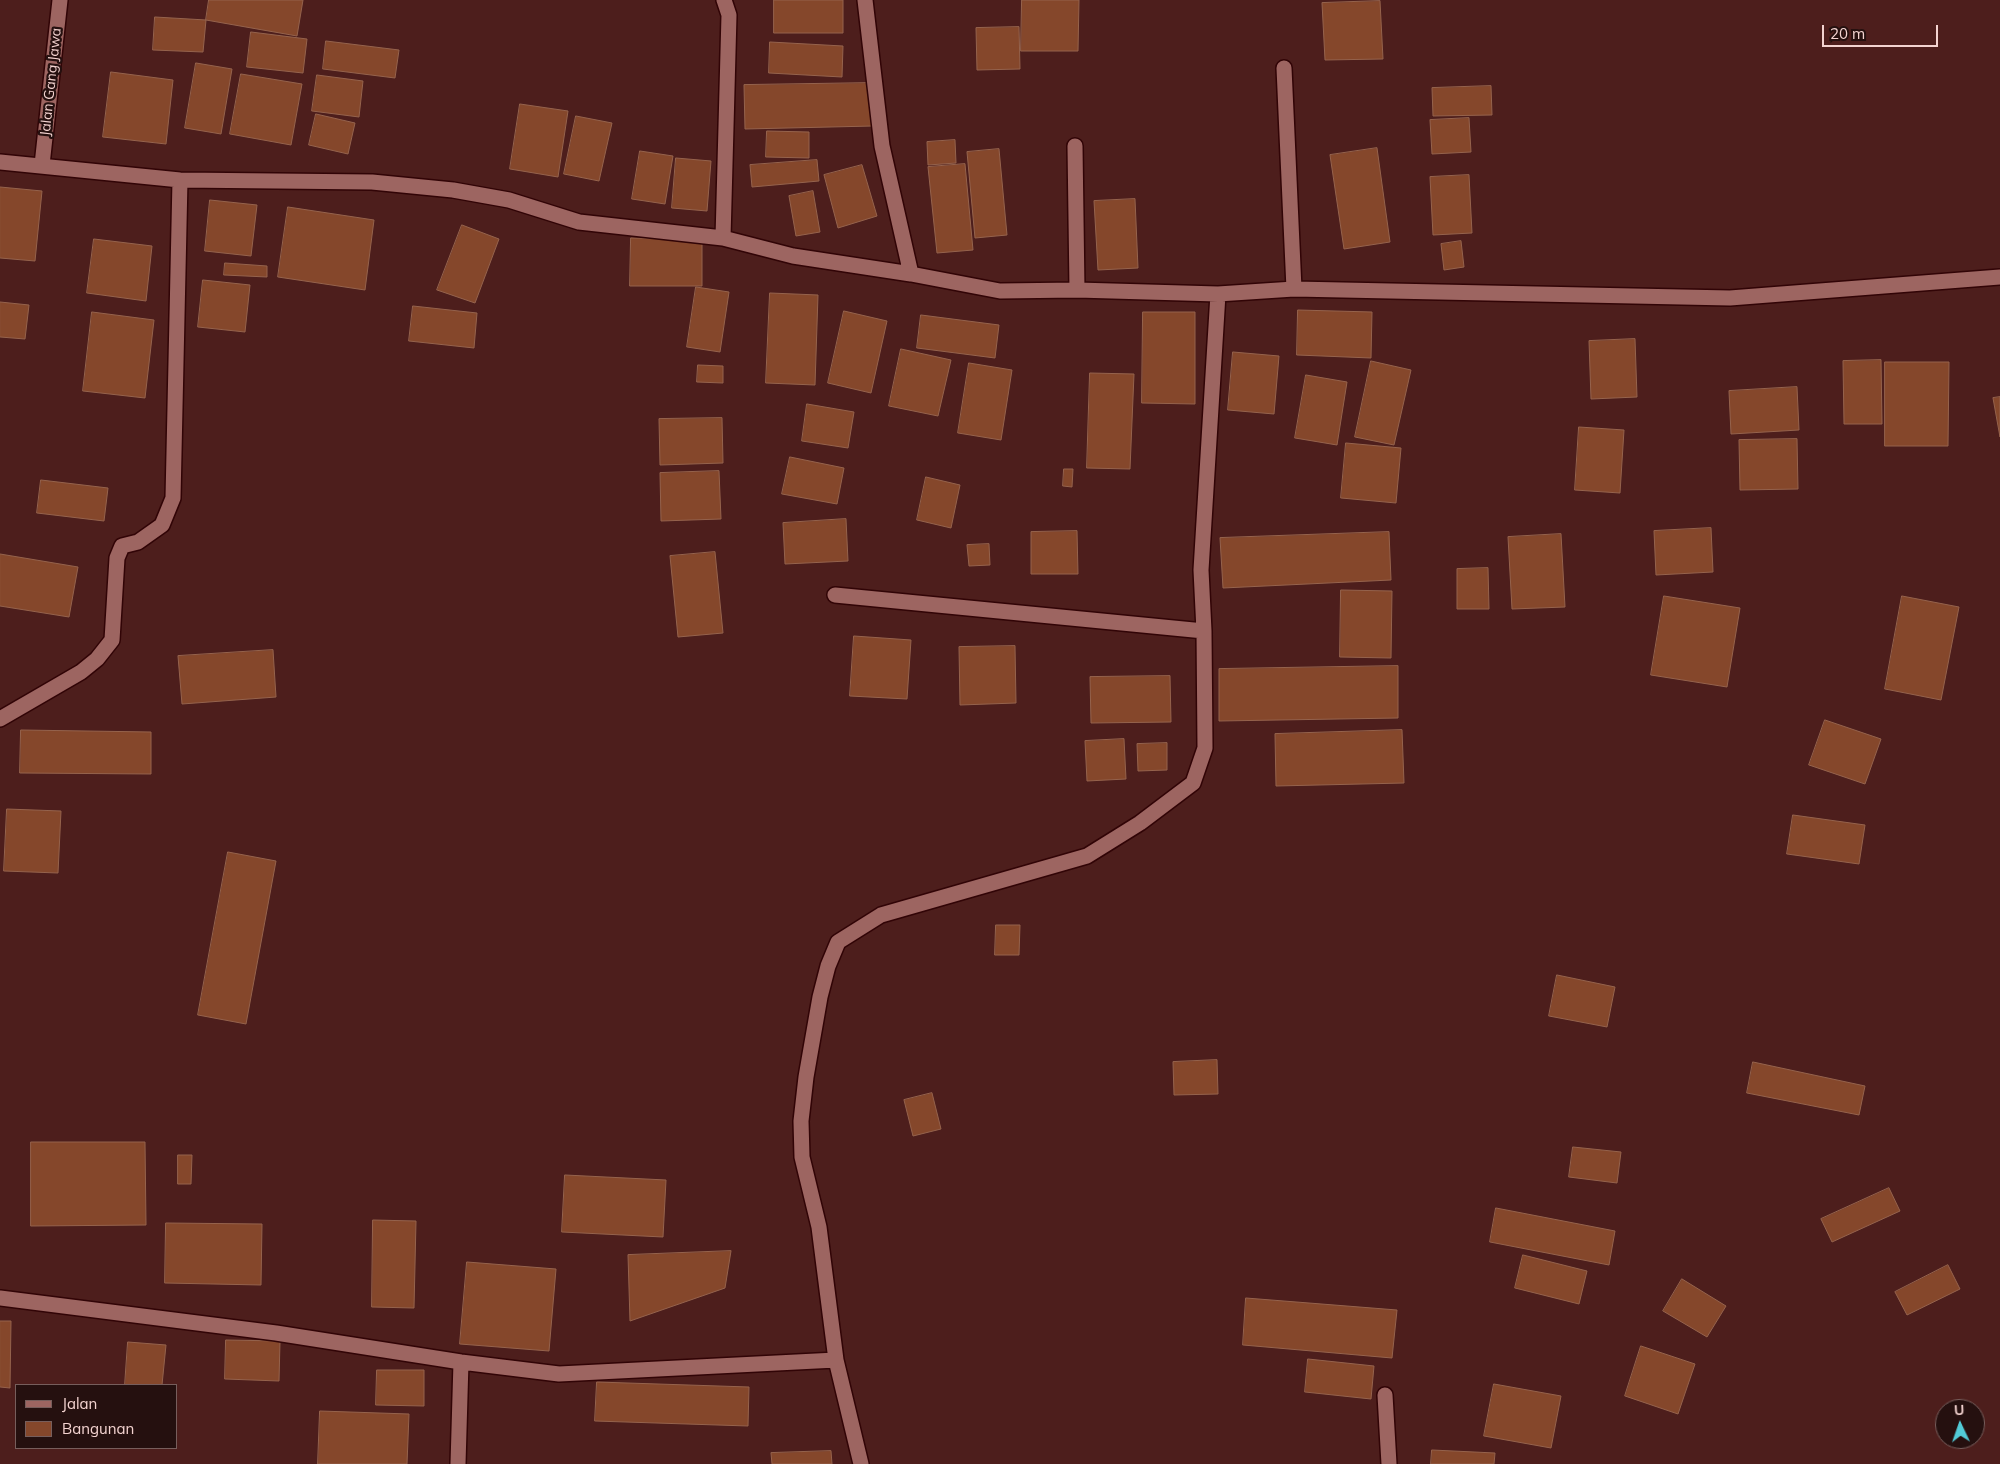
<!DOCTYPE html>
<style>
body{margin:0}
#map{position:relative;width:2000px;height:1464px;overflow:hidden;background:#4d1e1c;font-family:Mulish,sans-serif}
canvas{display:block}
.legend{position:absolute;left:15px;top:1384px;width:162px;height:65px;box-sizing:border-box;background:#25100f;border:1px solid #775e5c;margin:0;padding:6px 9px;list-style:none;font-size:15px;color:#f3d3d0}
.legend li{display:flex;align-items:center;gap:10px;height:25px}
.legend b{width:25px;border:1px solid #775e5c}
.north{position:absolute;left:1935px;top:1399px;width:50px;height:50px;box-sizing:border-box;background:#25100f;border:1px solid #775e5c;border-radius:50%;rotate:357deg;font-size:14px;font-weight:700;line-height:20px;text-align:center;color:#f3d3d0}
.north::after{content:'';display:block;margin:auto;width:18px;height:22px;background:#52cbd7;clip-path:polygon(50% 0,100% 100%,50% 72%,0 100%)}
.scale{position:absolute;left:1822px;top:25px;width:116px;height:22px;box-sizing:border-box;border:2px solid #f3d3d0;border-top:0;padding-left:6px;font-size:15px;line-height:18px;white-space:nowrap;color:#f3d3d0;-webkit-text-stroke:4px #25100f;paint-order:stroke}
</style>
<div id="map">
<canvas width="2000" height="1464"></canvas>
<ul class="legend">
<li><b style="height:6px;background:#9d6561"></b>Jalan</li>
<li><b style="height:14px;background:#85472b"></b>Bangunan</li>
</ul>
<div class="north">U</div>
<div class="scale">20 m</div>
</div>
<script>
const ctx = document.querySelector('canvas').getContext('2d');
ctx.lineJoin = 'round';
function fill(path, color) { ctx.fillStyle = color; ctx.fill(path, 'evenodd'); }
function trace(path, color, width, dash) { ctx.strokeStyle = color; ctx.lineWidth = width; ctx.lineCap = dash ? 'butt' : 'round'; ctx.setLineDash(dash || []); ctx.stroke(path); }
function label(font, color, halo, rows, align = 'center') {
  ctx.font = font + ' Mulish,sans-serif'; ctx.lineWidth = 4.5; ctx.setLineDash([]); ctx.textBaseline = 'middle'; ctx.strokeStyle = halo; ctx.fillStyle = color; for (const [text, x, y, turn = 0] of rows) {
    ctx.save(); ctx.translate(x, y); ctx.rotate((+turn || 0) * Math.PI / 180); ctx.textAlign = isNaN(turn) ? turn : align; if (halo) ctx.strokeText(text, 0, 0); ctx.fillText(text, 0, 0); ctx.restore();
  }
}
const building = new Path2D(`
 M209 0H303L297 36 206 20Z
 M774 0H843V33H774Z
 M1022 0H1079L1078 51H1021Z
 M1380 1 1383 59 1325 60 1322 3Z
 M155 17 206 20 203 52 153 50Z
 M1019 27 1020 69 977 70 976 28Z
 M251 32 307 39 303 73 247 67Z
 M326 41 399 50 395 78 323 69Z
 M770 42 843 46 842 77 769 73Z
 M196 63 232 69 221 134 185 128Z
 M111 72 173 80 166 144 103 137Z
 M241 74 302 84 291 145 230 134Z
 M317 75 363 81 359 117 312 111Z
 M872 83 873 126 745 129 744 85Z
 M1491 86 1492 115 1433 116 1432 88Z
 M520 104 568 111 558 177 510 169Z
 M316 114 355 123 348 154 309 145Z
 M576 116 612 123 599 181 564 174Z
 M1469 118 1471 152 1432 154 1430 120Z
 M767 131 809 132V158L766 157Z
 M955 140 956 163 928 165 927 142Z
 M1377 148 1390 242 1344 249 1330 155Z
 M999 149 1007 235 975 238 967 152Z
 M640 151 673 156 665 204 632 199Z
 M676 158 711 161 707 211 672 208Z
 M817 160 819 181 752 187 750 165Z
 M965 164 973 250 937 253 928 167Z
 M862 165 877 216 838 228 824 175Z
 M1469 175 1472 233 1433 235 1430 177Z
 M0 187 42 191 35 261 0 258Z
 M813 191 820 232 796 236 789 196Z
 M1135 199 1138 268 1098 270 1094 201Z
 M210 200 257 205 251 256 205 251Z
 M288 207 374 220 365 290 278 277Z
 M462 225 499 239 475 303 437 290Z
 M631 238 702 239V286H630Z
 M94 239 152 246 146 301 87 293Z
 M1461 241 1464 267 1444 270 1441 244Z
 M225 263 267 266V277L224 275Z
 M203 280 250 285 245 332 198 327Z
 M696 287 729 292 720 352 687 347Z
 M770 293 818 295 815 385 766 383Z
 M0 302 29 305 25 339 0 337Z
 M413 306 477 313 474 348 409 341Z
 M1298 310 1372 312 1371 358 1297 355Z
 M844 311 887 321 871 393 828 383Z
 M92 312 154 320 145 398 83 391Z
 M1143 312H1195V404L1142 403Z
 M921 315 999 325 995 358 917 348Z
 M1635 339 1637 397 1591 399 1589 341Z
 M901 349 951 360 938 416 889 406Z
 M1233 352 1279 356 1274 414 1228 410Z
 M1881 360 1882 424H1844L1843 361Z
 M1371 361 1411 370 1394 445 1355 437Z
 M1885 362H1949L1948 446H1885Z
 M969 363 1012 370 1001 440 958 433Z
 M698 365 723 366V383L697 382Z
 M1090 373 1134 374 1130 469 1087 468Z
 M1306 375 1347 382 1337 445 1295 438Z
 M1797 387 1799 430 1731 434 1729 391Z
 M2000 397V437L1993 398Z
 M807 404 854 412 848 448 802 441Z
 M722 418 723 463 660 465 659 419Z
 M1579 427 1624 430 1620 493 1575 490Z
 M1797 439 1798 489 1740 490 1739 440Z
 M1346 443 1401 448 1396 503 1341 498Z
 M790 457 844 468 837 504 782 494Z
 M1064 469H1073L1072 487 1063 486Z
 M719 471 721 519 661 521 660 473Z
 M926 477 960 485 951 528 917 520Z
 M41 480 108 488 104 521 37 513Z
 M846 519 848 561 785 564 783 523Z
 M1711 528 1713 572 1656 575 1654 531Z
 M1077 531 1078 574H1031V532Z
 M1389 532 1391 580 1223 588 1220 538Z
 M1561 534 1565 607 1512 609 1508 537Z
 M989 544 990 565 969 566 967 545Z
 M715 552 723 633 678 637 670 556Z
 M0 554 78 567 69 617 0 606Z
 M1488 568 1489 609H1457V569Z
 M1341 590 1392 591 1391 658 1340 657Z
 M1664 596 1740 608 1727 687 1651 675Z
 M1902 596 1959 607 1941 700 1885 689Z
 M854 636 911 640 907 699 850 696Z
 M1015 646 1016 703 960 705 959 647Z
 M273 650 276 697 182 704 178 656Z
 M1398 666V718L1219 721V669Z
 M1170 676 1171 722 1091 723 1090 677Z
 M1825 720 1881 739 1865 784 1809 765Z
 M21 730 151 732V774L20 773Z
 M1402 730 1404 783 1276 786 1275 734Z
 M1124 739 1126 779 1087 781 1085 741Z
 M1167 743V770L1138 771 1137 744Z
 M7 809 61 811 58 873 4 871Z
 M1793 815 1865 825 1859 864 1787 854Z
 M228 852 276 861 246 1024 198 1015Z
 M996 925H1020L1019 955H995Z
 M1557 975 1615 987 1607 1027 1549 1016Z
 M1217 1060 1218 1094 1174 1095 1173 1062Z
 M1753 1062 1865 1086 1859 1115 1747 1093Z
 M932 1093 941 1129 913 1136 904 1100Z
 M31 1142H145L146 1225 31 1226Z
 M1573 1147 1621 1152 1617 1183 1569 1177Z
 M178 1155H192L191 1184H178Z
 M565 1175 666 1180 663 1237 562 1232Z
 M1889 1188 1900 1211 1832 1242 1821 1219Z
 M1496 1208 1615 1231 1609 1265 1490 1242Z
 M373 1220 416 1221 414 1308 372 1307Z
 M166 1223 262 1224 261 1285 165 1283Z
 M731 1251 725 1288 630 1321 628 1255Z
 M1523 1255 1587 1271 1579 1304 1515 1288Z
 M467 1262 556 1269 549 1351 460 1344Z
 M1948 1265 1960 1289 1907 1315 1895 1292Z
 M1682 1279 1726 1306 1707 1337 1663 1311Z
 M1246 1298 1397 1310 1392 1358 1243 1345Z
 M0 1321H11L10 1388 0 1387Z
 M226 1340 280 1341 279 1381 225 1379Z
 M128 1342 166 1345 162 1385H125Z
 M1641 1346 1695 1364 1678 1414 1625 1396Z
 M1308 1359 1374 1366 1371 1399 1305 1392Z
 M377 1370H424V1406L376 1405Z
 M597 1382 749 1387 748 1426 595 1421Z
 M1494 1384 1561 1396 1551 1448 1484 1436Z
 M320 1411 409 1414 407 1464H318Z
 M1432 1450 1495 1453 1494 1464H1431Z
 M831 1451 832 1464H772L771 1453Z`);
fill(building, '#85472b');
trace(building, '#95634d', 1);
const street = new Path2D(`
 M865 0 882 146 911 274
 M1284 68 1294 289
 M1075 146 1077 290
 M0 162 180 180 372 182 453 190 509 200 579 222 723 238 793 256 911 274 1000 291 1077 290 1218 294 1294 289 1730 298 2000 277
 M42 165 60 0
 M723 238 729 15 724 0
 M835 595 1204 631
 M0 719 81 672 97 659 112 640 117 558 122 546 138 542 162 525 173 498 180 180
 M0 1298 276 1333 461 1362 559 1374 836 1360
 M1385 1395 1389 1464
 M458 1464 461 1362
 M861 1464 836 1360 819 1227 802 1157 801 1121 806 1077 820 997 828 966 838 942 881 915 1087 856 1140 823 1193 783 1205 748 1204 631 1201 570 1218 294`);
trace(street, '#310406', 18);
trace(street, '#9d6561', 15);
label('14px', '#f3d3d0', '#25100f', [
 ["Jalan Gang Jawa",51,82,-84]
]);
</script>
